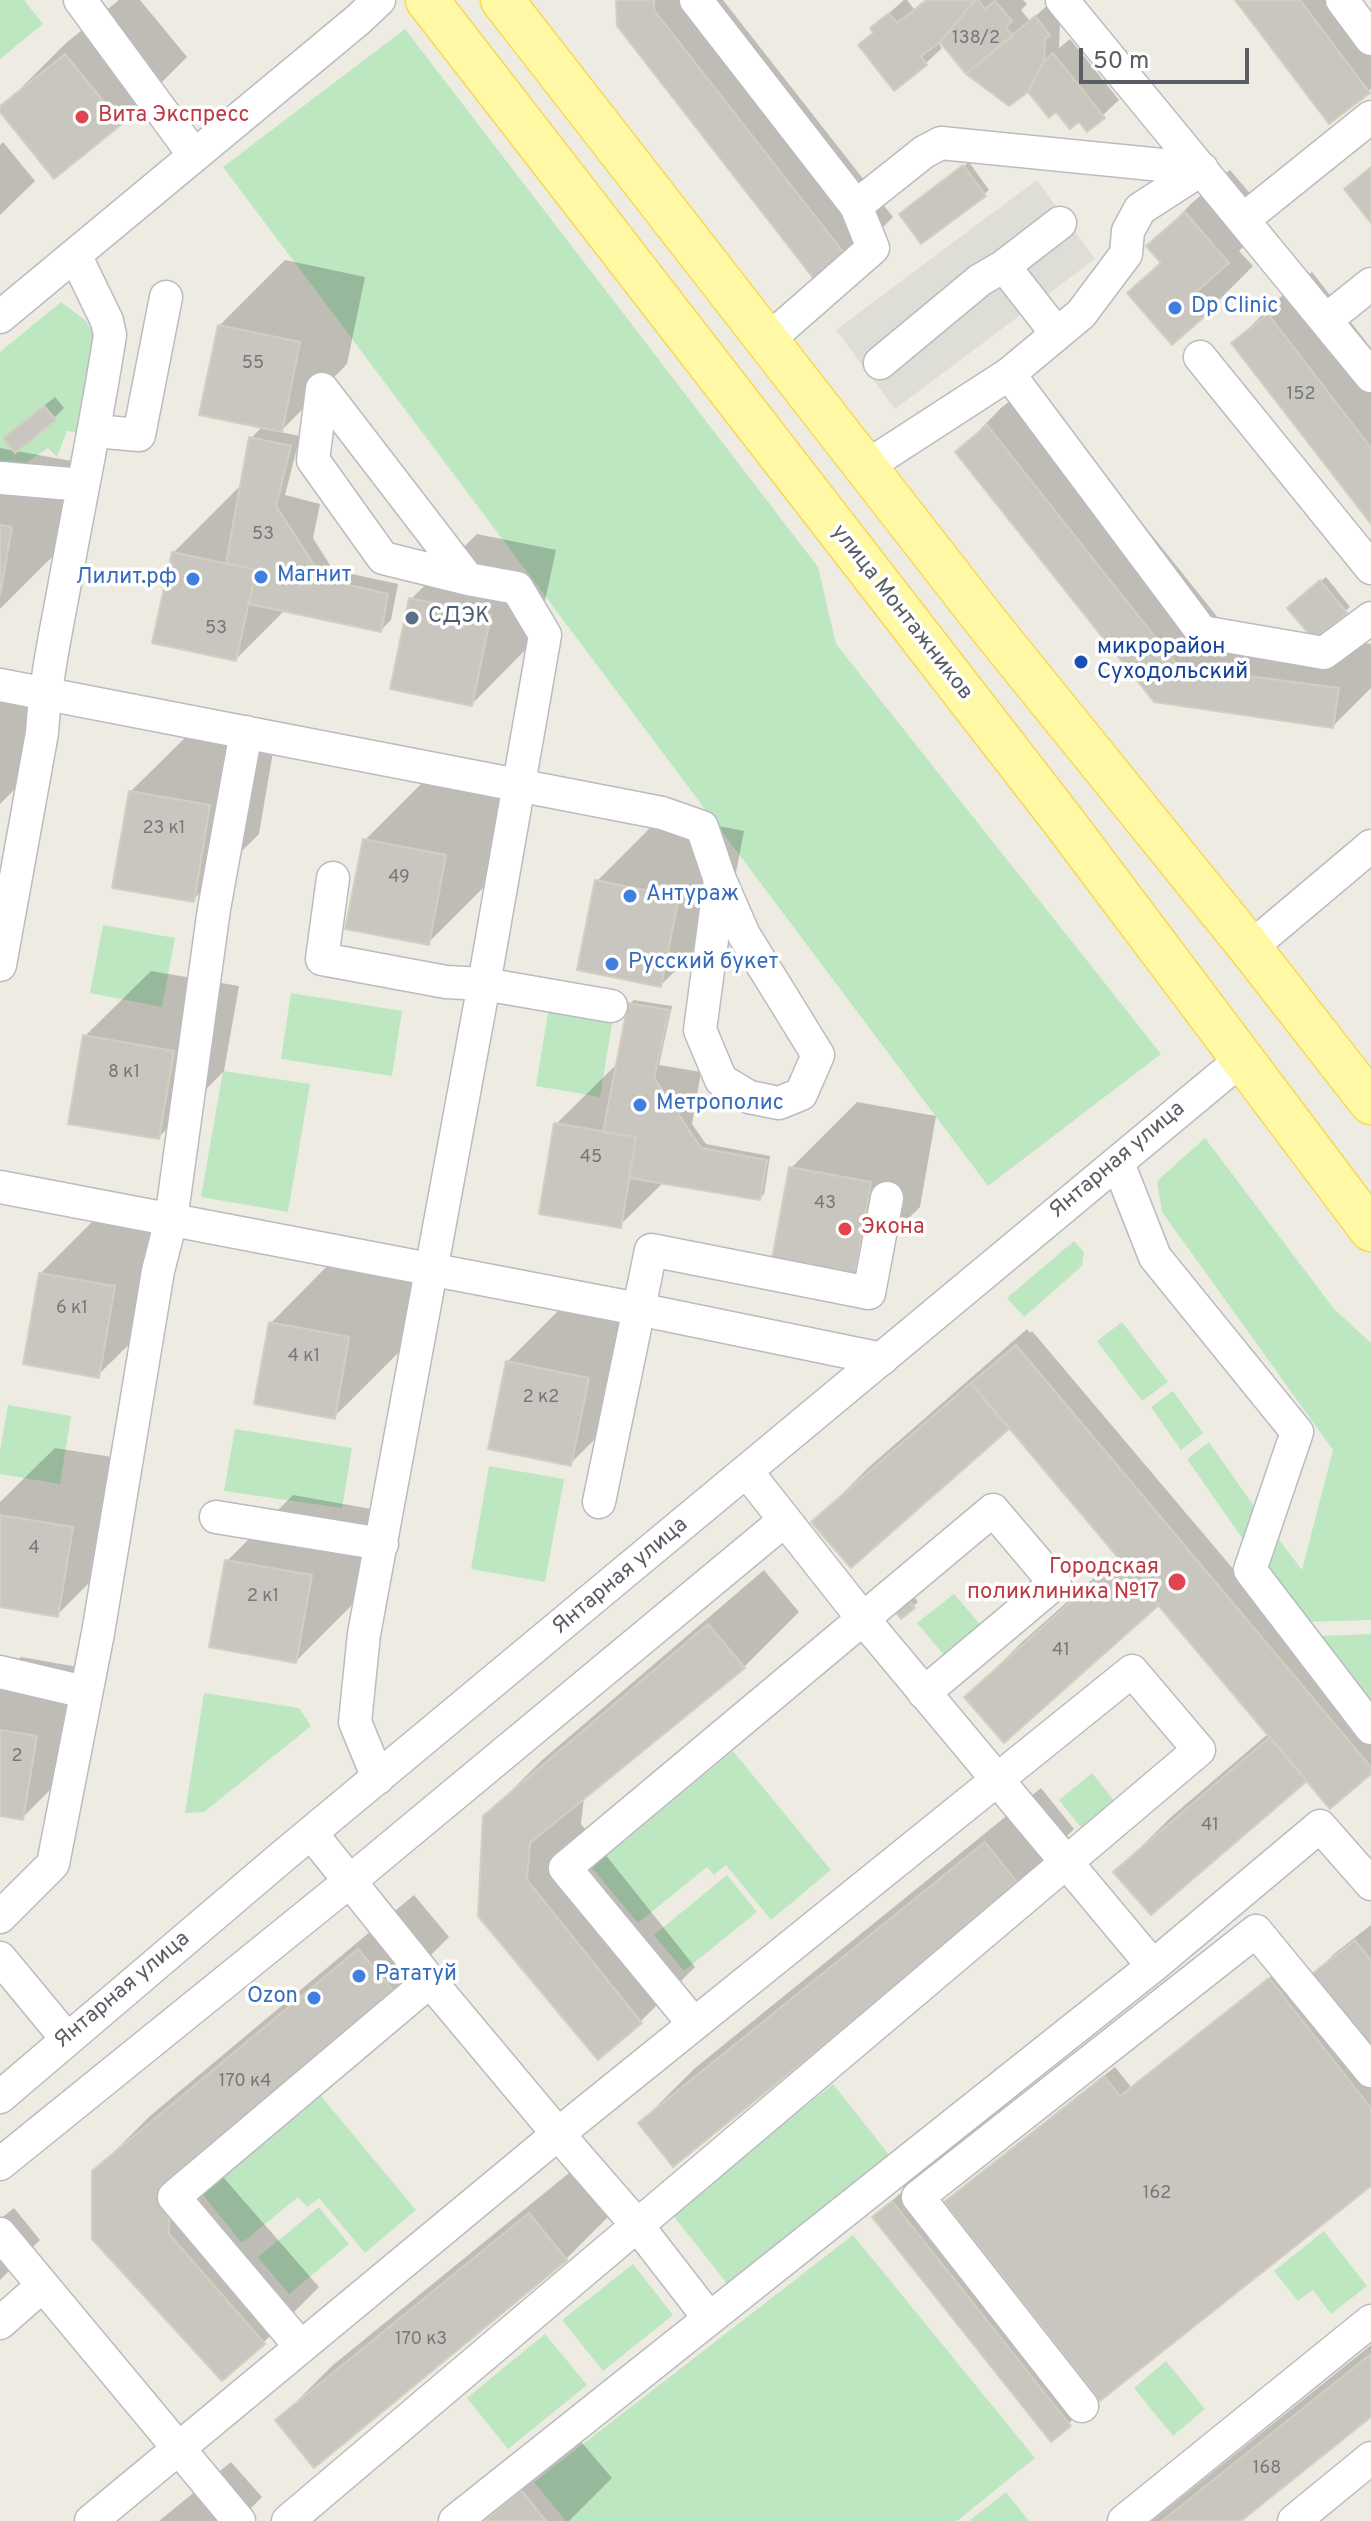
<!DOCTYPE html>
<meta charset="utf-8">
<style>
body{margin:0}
#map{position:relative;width:1371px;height:2521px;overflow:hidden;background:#eeece2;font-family:Overpass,sans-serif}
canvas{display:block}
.scale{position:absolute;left:1079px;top:48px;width:170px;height:36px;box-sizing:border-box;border:4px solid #5a5d63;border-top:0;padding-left:10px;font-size:24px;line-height:28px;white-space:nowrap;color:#5a5d63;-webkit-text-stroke:6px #fff;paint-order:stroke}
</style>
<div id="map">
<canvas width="1371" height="2521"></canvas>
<div class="scale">50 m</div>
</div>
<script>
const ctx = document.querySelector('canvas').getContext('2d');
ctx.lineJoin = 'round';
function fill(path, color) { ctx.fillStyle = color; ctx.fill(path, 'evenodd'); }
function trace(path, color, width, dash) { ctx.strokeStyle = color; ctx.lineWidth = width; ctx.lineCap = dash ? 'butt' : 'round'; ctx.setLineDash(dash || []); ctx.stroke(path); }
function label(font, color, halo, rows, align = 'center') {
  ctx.font = font + ' Overpass,sans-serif'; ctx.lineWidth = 7; ctx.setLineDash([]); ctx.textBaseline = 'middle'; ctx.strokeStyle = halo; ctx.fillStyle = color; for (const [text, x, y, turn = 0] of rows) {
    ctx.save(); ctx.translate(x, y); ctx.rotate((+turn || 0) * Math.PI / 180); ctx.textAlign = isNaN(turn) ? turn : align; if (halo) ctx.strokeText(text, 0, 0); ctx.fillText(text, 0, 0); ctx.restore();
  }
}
fill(new Path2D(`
 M1037 180 1095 259 895 409 836 330Z`), '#deded6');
fill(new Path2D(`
 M0 0H24L43 24 0 59Z
 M405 29 818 567 836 644 1161 1054 988 1186 223 167Z
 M61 302 84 319 98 338 81 433 67 431 57 457 48 448 7 476 0 470V352Z
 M103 925 175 938 162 1007 90 993Z
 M291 993 402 1011 392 1076 281 1059Z
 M549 1007 613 1018 600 1097 536 1086Z
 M223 1071 310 1084 288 1212 201 1197Z
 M1205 1138 1334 1309 1371 1343V1620L1302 1622 1267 1571 1277 1537 1302 1570 1333 1450 1162 1212 1157 1181Z
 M1074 1241 1084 1252 1082 1266 1024 1317 1007 1298Z
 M1122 1322 1168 1382 1142 1401 1097 1341Z
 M1173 1391 1203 1433 1181 1450 1151 1407Z
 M8 1405 71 1416 60 1484 0 1474V1451Z
 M235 1429 352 1448 342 1508 224 1491Z
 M1209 1442 1260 1515 1251 1551 1187 1459Z
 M489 1466 564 1479 545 1582 471 1569Z
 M954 1594 980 1624 943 1654 917 1623Z
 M1371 1634V1702L1321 1636Z
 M204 1693 299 1708 311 1726 204 1812 185 1813Z
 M733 1751 831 1870 771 1920 726 1865 714 1875 707 1867 638 1923 592 1868Z
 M1092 1773 1116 1803 1083 1830 1059 1800Z
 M727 1875 757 1912 684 1971 654 1935Z
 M833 2084 890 2156 729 2286 672 2214Z
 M321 2096 416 2210 365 2253 319 2198 307 2207 298 2197 242 2243 203 2195Z
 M319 2207 349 2244 289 2294 258 2257Z
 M1324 2231 1367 2286 1331 2314 1313 2290 1298 2301 1274 2271Z
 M853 2235 1035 2458 957 2521H566L534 2482Z
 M633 2264 673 2315 603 2371 562 2320Z
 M545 2334 587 2385 508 2449 467 2398Z
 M1166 2361 1205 2409 1173 2436 1134 2388Z
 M1006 2492 1029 2521H969Z`), '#bde7c1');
fill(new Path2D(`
 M119 0H140L187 57 121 123 0 109 66 43Z
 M618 0H723L893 217 849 261Z
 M904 0H907L914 9 925 0H1023L1027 4 1021 10 1030 21 1051 2 1060 22 1059 48 1070 39 1119 100 1087 130 1079 119 937 36 935 38 942 48 926 63 894 88 872 28Z
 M1238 0H1337L1371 45V89L1329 121Z
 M3 142 35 181 0 215V145Z
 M969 162 989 190 922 242 906 210Z
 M1230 170 1271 218 1239 251 1253 266 1209 310 1129 293 1161 261 1148 247 1192 203Z
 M285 260 365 277 347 364 280 432 300 436 285 495 320 504 313 538 333 570 398 584 391 620 381 630 285 610 236 659 173 553 239 487H242L251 438 263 426 219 326Z
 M1312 272 1371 348V521L1234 343 1277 300Z
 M1031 384 1223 624 1313 636 1294 603 1326 577 1350 607 1315 636 1371 644V688L1333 726 1155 700 958 452 1001 408Z
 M55 397 64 408 54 418 16 428Z
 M0 448 77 462 61 548 0 609Z
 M477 534 556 550 537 638 472 704 411 599Z
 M0 693 33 699 16 788 0 804Z
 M196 727 275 740 259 834 193 900 130 792Z
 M431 774 511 790 494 877 428 943 365 840Z
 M663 815 744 831 727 919 661 985 597 881Z
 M151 971 239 986 224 1071 159 1137 85 1036Z
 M634 1000 672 1006 659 1065 701 1072 692 1124 706 1144 770 1156 764 1194 760 1198 664 1182 620 1225 556 1124 619 1062 630 1004Z
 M857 1102 936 1116 920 1207 854 1272 791 1168Z
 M106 1208 180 1221 164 1310 98 1375 41 1273Z
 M336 1257 414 1271 400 1351 334 1417 271 1323Z
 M573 1296 654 1312 636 1398 570 1464 507 1362Z
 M1027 1329 1030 1333 1032 1331 1371 1732V1771L1307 1778 1116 1872 1171 1817 1269 1733 1159 1602 967 1697 1022 1642 1119 1556 1010 1426 851 1565 814 1522 869 1467Z
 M55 1448 137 1461 123 1549 57 1615 0 1605V1502Z
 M293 1495 377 1510 362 1595 296 1661 227 1561Z
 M764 1570 799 1612 744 1667 584 1797 581 1824 695 1967 640 2022 598 2057 485 1817 541 1761Z
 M910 1592 918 1602 902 1616Z
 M21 1657 101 1671 88 1752 22 1818 0 1814V1678Z
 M1041 1788 1074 1829 1019 1884 640 2123 695 2068Z
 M414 1895 449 1937 394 1992 225 2136 224 2178 319 2287 264 2342 222 2378 94 2172 150 2116Z
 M1371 1925V2046L1314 1974 1335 1953Z
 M1280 1969 1371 2085V2184L957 2192 1115 2067 1131 2087Z
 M585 2160 621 2204 566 2259 278 2420 333 2365Z
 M914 2181 1091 2403 1051 2439 874 2217Z
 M14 2208 40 2240 0 2280V2219Z
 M1371 2345V2415L1238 2521H1152Z
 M577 2437 612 2478 569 2521H476Z
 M231 2462 262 2497 238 2521H159Z`), '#0003');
const building = new Path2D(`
 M616 0H654V10L851 262 821 288 617 26Z
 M927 0H975L940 42 921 56 927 65 894 91 858 45 873 33 870 28 889 13 897 23Z
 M975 0H978L985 9 995 1 1012 21 1006 27 1013 36 966 74 940 42Z
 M1235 0H1300L1370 93 1329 124Z
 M1035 16 1050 35 1045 39 1044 61 1028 92 1009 106 966 74Z
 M1053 53 1105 118 1087 132 1079 122 1070 129 1056 112 1049 118 1028 92 1044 61Z
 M65 54 122 124 54 179 0 112V106Z
 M963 165 986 196 921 244 899 214Z
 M1371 167V223L1344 189Z
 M1185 212 1229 263 1195 293 1211 311 1172 345 1127 293 1161 263 1146 246Z
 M1268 314 1371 448V524L1231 343Z
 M218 325 300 342 282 432 199 415Z
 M44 406 56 420 15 453 3 438Z
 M987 425 1179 667 1339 688 1333 728 1154 702 955 452Z
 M249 437 291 446 276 506 323 579 388 594 381 632 249 604 256 570 226 563Z
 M0 525 12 527 0 595Z
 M172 552 256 570 236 661 152 643Z
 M1320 580 1347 613 1314 640 1287 608Z
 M409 598 491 615 472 706 390 689Z
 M129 791 210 805 194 902 112 888Z
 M363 839 446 855 429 945 345 929Z
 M595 880 679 897 661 987 577 970Z
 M628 1003 669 1010 654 1078 701 1148 767 1160 760 1200 629 1178 636 1137 603 1132Z
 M83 1035 174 1051 159 1139 68 1124Z
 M554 1123 636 1137 621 1228 539 1214Z
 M789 1167 871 1182 855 1275 772 1259Z
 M39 1273 115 1286 99 1378 23 1364Z
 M269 1322 349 1337 335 1419 254 1404Z
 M1016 1345 1371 1767V1774L1330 1809 971 1383Z
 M506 1361 589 1378 571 1466 488 1449Z
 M971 1383 1009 1429 851 1568 811 1522Z
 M0 1515 73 1527 58 1617 0 1607Z
 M1119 1559 1159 1605 1004 1743 964 1697Z
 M225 1560 312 1575 296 1663 209 1647Z
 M905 1595 915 1608 901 1619 891 1606Z
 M708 1624 745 1668 530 1843 527 1880 642 2023 598 2060 478 1916 483 1816Z
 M0 1730 37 1736 23 1820 0 1816Z
 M1270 1737 1307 1781 1151 1915 1113 1872Z
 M985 1842 1020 1886 673 2167 638 2123Z
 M1355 1940 1371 1960V2050L1312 1974Z
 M358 1949 395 1993 170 2185 169 2234 265 2344 222 2381 92 2239V2171Z
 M1269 1978 1371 2108V2186L1100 2401 944 2202 1104 2076 1120 2096Z
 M892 2201 1071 2426 1051 2442 872 2217Z
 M529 2213 567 2260 314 2468 275 2420Z
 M1371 2354V2417L1241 2521H1162Z
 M521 2490 546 2521H484Z`);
fill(building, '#c9c6bf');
trace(building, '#d3cfc0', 2);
const minor = new Path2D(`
 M80 0 194 155
 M696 0 856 206 924 152 941 143 1202 169
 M1062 0 1371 376
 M1342 0 1371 39
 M1202 169 1140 209 1128 231 1126 254 1081 314 1009 374 1202 632 1324 653 1371 618
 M1244 219 1371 117
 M1004 266 1060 223
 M0 317 359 19 379 0
 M1326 320 1371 284
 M768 340 873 248 856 206
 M1200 357 1371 568
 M880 363 980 280 1004 266 1057 334
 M95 431 139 435 166 297
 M867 466 1009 374
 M0 478 83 485
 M0 685 662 813 702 827 720 880 744 935 818 1055 801 1094 779 1103 749 1097 721 1080 700 1030 720 880
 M333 878 322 959 446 982 484 984 611 1006
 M1250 948 1371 846
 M0 965 42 733C45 684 55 636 64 588 79 504 97 420 110 335L107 321 75 255
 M1118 1163 1155 1257 1297 1432 1250 1570 1371 1728
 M0 1187 638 1309 882 1359
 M747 1472 864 1620 1153 1966 1320 1826 1371 1884
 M599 1502 651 1250 869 1293 887 1198
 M216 1517 382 1544
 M0 1672 85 1692
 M378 1778 355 1722 364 1634 484 984 545 635 517 588 468 579 322 389 313 460 383 558 468 579
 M311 1833 430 1981 558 2134 637 2225 709 2318
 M0 1917 53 1864 98 1633 158 1271 171 1220 214 909 246 732
 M0 1958 67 2039
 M694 2024 565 1868 993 1510 1055 1583 924 1693
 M0 2097 283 1856 1243 1058
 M0 2164 350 1881 785 1520
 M0 2234 239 2521
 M0 2323 42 2286
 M301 2347 174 2197 430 1981
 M1082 2406 918 2197 1256 1931 1371 2071
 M91 2521 558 2134 1132 1671 1199 1750 288 2521
 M455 2521 1153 1966
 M1124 2521 1371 2321
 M1294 2521 1371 2458`);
const major = new Path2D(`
 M427 0 1064 822 1371 1230
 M502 0 991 628 1250 948 1371 1103`);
trace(minor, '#babbc1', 35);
trace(major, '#f8d851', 45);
trace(minor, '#fff', 32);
trace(major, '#fff9a6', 42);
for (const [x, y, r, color] of [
 [82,117,8,"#e0444e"],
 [1175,308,8,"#3f7fe0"],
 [261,577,8,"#3f7fe0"],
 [193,579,8,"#3f7fe0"],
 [412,618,8,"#5c6f8a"],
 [1081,662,8,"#1a4fb4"],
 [630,896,8,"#3f7fe0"],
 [612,964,8,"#3f7fe0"],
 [640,1105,8,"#3f7fe0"],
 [845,1229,8,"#e0444e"],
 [1177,1582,10,"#e0444e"],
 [359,1976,8,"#3f7fe0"],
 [314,1998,8,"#3f7fe0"]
]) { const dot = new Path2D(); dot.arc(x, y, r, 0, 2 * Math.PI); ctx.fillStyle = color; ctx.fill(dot); trace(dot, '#fff', 3); }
label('18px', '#76777a', null, [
 ["138/2",976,39],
 ["55",253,364],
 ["152",1301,395],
 ["53",263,535],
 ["53",216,629],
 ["23 к1",164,829],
 ["49",399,878],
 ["8 к1",124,1073],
 ["45",591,1158],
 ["43",825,1204],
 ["6 к1",72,1309],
 ["4 к1",304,1357],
 ["2 к2",541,1398],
 ["4",34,1549],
 ["2 к1",263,1597],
 ["41",1061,1651],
 ["2",17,1757],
 ["41",1210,1826],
 ["170 к4",245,2082],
 ["162",1157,2194],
 ["170 к3",421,2340],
 ["168",1267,2469]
]);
label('22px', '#be3a42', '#fff', [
 ["Вита Экспресс",98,117],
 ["Экона",861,1229],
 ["Городская",1159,1569,"right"],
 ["поликлиника №17",1159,1594,"right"]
], 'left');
label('22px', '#366cbe', '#fff', [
 ["Dp Clinic",1191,308],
 ["Магнит",277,577],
 ["Лилит.рф",177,579,"right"],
 ["Антураж",646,896],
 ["Русский букет",628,964],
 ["Метрополис",656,1105],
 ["Рататуй",375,1976],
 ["Ozon",298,1998,"right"]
], 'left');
label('22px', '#5a5d63', '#fff', [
 ["улица Монтажников",901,613,52],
 ["Янтарная улица",1118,1161,-40],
 ["Янтарная улица",621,1577,-40],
 ["Янтарная улица",123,1991,-40]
]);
label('22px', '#4e5e75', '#fff', [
 ["СДЭК",428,618]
], 'left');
label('22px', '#164399', '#fff', [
 ["микрорайон",1097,649],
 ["Суходольский",1097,674]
], 'left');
</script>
